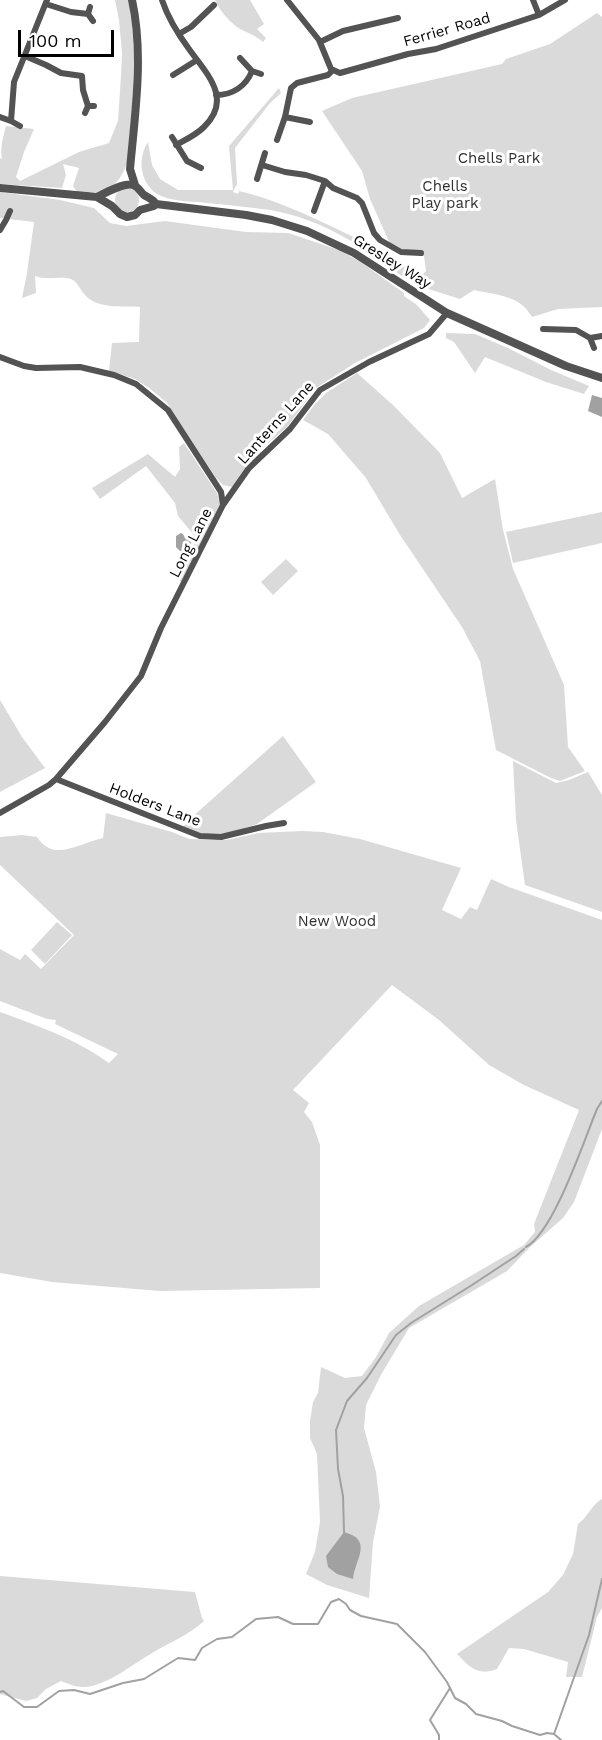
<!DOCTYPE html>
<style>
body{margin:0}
#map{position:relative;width:602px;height:1740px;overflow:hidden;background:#fff;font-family:"Work Sans",sans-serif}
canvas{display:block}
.scale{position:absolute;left:18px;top:30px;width:96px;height:27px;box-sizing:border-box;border:3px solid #000;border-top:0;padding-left:8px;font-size:18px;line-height:21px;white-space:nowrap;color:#000;-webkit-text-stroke:4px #fff;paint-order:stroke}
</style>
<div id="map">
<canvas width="602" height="1740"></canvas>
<div class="scale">100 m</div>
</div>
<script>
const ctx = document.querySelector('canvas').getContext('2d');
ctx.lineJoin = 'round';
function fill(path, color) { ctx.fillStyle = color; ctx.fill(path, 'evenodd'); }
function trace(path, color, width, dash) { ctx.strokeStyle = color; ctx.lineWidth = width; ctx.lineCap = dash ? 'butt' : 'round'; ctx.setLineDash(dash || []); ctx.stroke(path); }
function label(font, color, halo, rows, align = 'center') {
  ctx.font = font + ' "Work Sans",sans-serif'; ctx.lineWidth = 6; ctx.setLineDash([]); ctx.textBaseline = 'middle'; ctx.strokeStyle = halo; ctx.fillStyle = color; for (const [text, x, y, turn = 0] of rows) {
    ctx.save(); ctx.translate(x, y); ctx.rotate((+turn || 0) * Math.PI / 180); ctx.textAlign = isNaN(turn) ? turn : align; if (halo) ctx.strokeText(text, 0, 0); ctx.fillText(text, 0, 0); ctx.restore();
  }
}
fill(new Path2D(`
 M115 0H128C139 55 132 107 127 163 118 189 103 195 77 192L73 186 79 168 63 164 66 175 62 188 0 184V158L2 159C0 148 3 137 6 126L34 129 24 152 16 177 20 181 79 152 109 143 118 121 121 76 122 53 119 20Z
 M215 0H250L264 24 257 29 266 38 263 42C254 34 246 33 237 27 228 20 220 11 215 0Z
 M597 13 602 17V307L558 309 532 317C520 295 496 295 474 290L460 299 413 284 426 271 424 256 391 246 370 199 362 171 322 111 352 98 502 64 506 59 550 44Z
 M279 88 281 93 270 103 235 148 237 184 233 192 238 194 239 191C273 199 303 213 335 228 362 241 388 254 413 271L410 276 404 278C366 247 319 218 270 210 249 207 228 205 207 203 192 201 170 202 157 194 140 182 137 159 148 142L152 165 160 179 178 190H233L229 146Z
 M115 200a12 12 0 1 1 24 0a12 12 0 1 1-24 0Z
 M0 192 60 200 94 208 110 223 126 226 165 221 246 232 288 233 339 250 359 261 404 293V296L417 305 430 320 424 328 355 363 316 388 287 427 259 451 263 453 232 487 223 485 216 478 167 403 149 388 135 379 109 371 112 343 139 342 140 307C123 306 97 309 85 295 80 290 79 284 73 280 63 275 47 281 35 276L36 293 22 298 27 273 34 222 0 218Z
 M446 333 475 334 508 348 551 370 589 386 584 394 546 382 485 357 475 373 454 342 446 338Z
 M357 373 394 406 440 453 462 498 495 479 503 530 513 569 564 685 568 747 585 771 560 781 551 778 496 750 480 661 462 627 400 535 366 478 328 434 303 420 315 404 326 393Z
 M184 443 217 493 221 507 181 582 174 575 194 548V535L178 516 175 503 146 466 100 499 92 488 148 454 175 477 180 469 179 447Z
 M602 512V543L513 563 506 532Z
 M286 559 298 571 273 595 261 582Z
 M0 700 22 737 45 768 0 792Z
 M283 736 316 782 257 824C241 830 222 836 205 834 198 833 190 830 182 828L191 818Z
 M513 761 556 783 569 780 588 772 602 795V912L525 885 516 820Z
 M106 813 172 832 189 839 226 840 259 833 302 831 323 832 360 839 461 868 442 910 461 919 470 907 477 910 491 879 509 887 602 920V1129L574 1202 563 1218 529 1248 507 1271 409 1328 382 1373 366 1405 364 1428 376 1472 380 1507 373 1542 369 1598 327 1585 306 1574 315 1552 320 1522 317 1454 310 1438V1421L313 1402 318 1393 321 1367 345 1378 362 1376 376 1357 389 1333 419 1306 524 1245 535 1232 534 1224 579 1110 524 1085 489 1065 439 1020 392 985 293 1090 309 1103 304 1112 312 1122 320 1145V1288L160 1291 52 1282 0 1273V1012C38 1026 76 1039 109 1063L118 1054 55 1024 56 1020 47 1019 0 1001V949L20 960 25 954 41 969 74 935 0 865V837L22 835 37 837C54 863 79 843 103 838Z
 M57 922 72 935 45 964 31 950Z
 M602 1499V1608L597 1617 582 1677H566L568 1662 524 1649 509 1648 497 1669C477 1676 471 1668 457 1654L548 1592 563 1575 573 1554 578 1524C588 1517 591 1505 602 1499Z
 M0 1576 195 1592 202 1618 204 1621C188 1636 167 1643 149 1655 130 1666 114 1680 92 1686 81 1689 71 1685 61 1681L46 1689 37 1698 26 1701 0 1694Z`), '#dadada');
fill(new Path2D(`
 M592 395 602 398V417L588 411Z
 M181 533 183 534 185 538 191 540C193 545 186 550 181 552L176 547V536Z
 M344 1532C374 1540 355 1559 353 1579L337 1574 328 1567 326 1556Z`), '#a1a1a1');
trace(new Path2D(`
 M526 1247C554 1232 584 1140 597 1109L602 1101
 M344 1532 343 1496 338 1469 336 1430 347 1401 367 1378 396 1335 411 1323 472 1285 516 1256 524 1249
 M0 1692 3 1691 24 1707H37L59 1691 74 1690 90 1694 123 1683 144 1679 178 1658 195 1660 202 1648 217 1639 232 1637 256 1619 278 1617 293 1624H318L331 1602 339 1599 346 1604 350 1610 361 1616 397 1624 425 1652 447 1682 455 1698 466 1704 476 1714 502 1721 512 1726 540 1735 547 1733 554 1734 561 1740
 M554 1734 589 1635 602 1579
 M439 1740V1735L430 1720 450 1688`), '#a1a1a1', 2);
trace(new Path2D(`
 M162 0C168 18 178 34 189 49 207 74 233 99 204 127 196 135 185 140 176 145
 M287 0 319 40 331 69 340 73 408 54 436 49 539 15 565 0
 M533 0 539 15
 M46 4 71 12 88 14
 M90 7 88 14 93 21
 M179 34 191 27 214 5
 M320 42 343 31 398 18
 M25 56 46 65 61 73 82 76 83 90 88 106
 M240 58 252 71
 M173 75 197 60
 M216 95C233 95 246 86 252 71L261 74
 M85 113 88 106H94
 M0 117 11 121 20 126
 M285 117 310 122
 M11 121 14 82 47 0
 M172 137 187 161 201 168
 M277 140 285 117 291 88 297 83 328 75 333 70
 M262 165 285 172 306 175 325 181 333 188 357 198 362 203 374 233 380 240 401 252 421 253
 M257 179 265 153
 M314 211 325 181
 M0 230 6 220 10 211
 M543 329 576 330 590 338 602 336
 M590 338 594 348
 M0 357 24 366 36 368 80 367 114 375 136 384 168 410 221 492 223 505 161 628 141 676 105 722 56 779 49 785 0 813
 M223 505 249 468 290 429 320 390 369 362 429 334 447 313
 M56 779 200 836 221 837 266 826 284 823`), '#535353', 6);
trace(new Path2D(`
 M132 0C144 55 135 113 130 169L135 185
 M0 188 97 197 112 206 120 214 127 217 135 215 140 210 154 206 156 204 246 215 272 220 307 231 354 253 447 313 566 366 602 378
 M97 197C105 193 125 182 133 185 139 187 140 192 144 195 149 198 153 199 156 204`), '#535353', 8);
label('15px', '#000', '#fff', [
 ["Ferrier Road",447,30,-16],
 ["Gresley Way",392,262,32],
 ["Lanterns Lane",276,423,-48],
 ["Long Lane",191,543,-63],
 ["Holders Lane",155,805,21]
]);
label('15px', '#313131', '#fff', [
 ["Chells Park",499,159],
 ["Chells",445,187],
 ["Play park",445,204],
 ["New Wood",337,922]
]);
</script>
